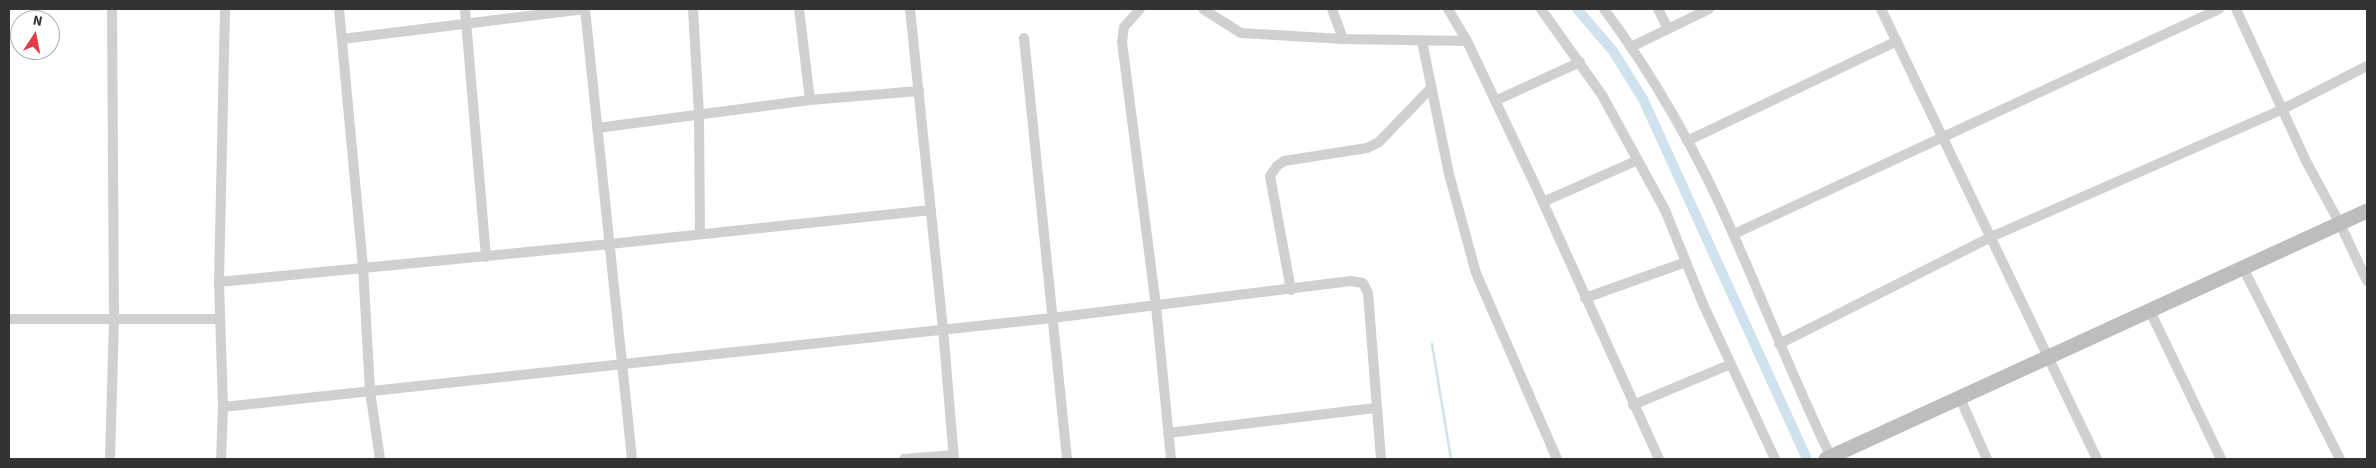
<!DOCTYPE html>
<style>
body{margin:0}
#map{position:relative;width:2376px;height:468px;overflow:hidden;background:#fff;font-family:"Source Sans 3",sans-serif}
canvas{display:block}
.frame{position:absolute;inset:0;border:10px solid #333;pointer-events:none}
.north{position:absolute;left:10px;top:10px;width:50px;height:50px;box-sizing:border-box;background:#fff;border:1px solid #adadad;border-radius:50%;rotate:11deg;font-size:14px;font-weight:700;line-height:20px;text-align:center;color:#333}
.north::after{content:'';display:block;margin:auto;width:18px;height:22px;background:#e63946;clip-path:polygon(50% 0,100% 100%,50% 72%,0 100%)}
</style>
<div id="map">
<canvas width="2376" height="468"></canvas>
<div class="frame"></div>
<div class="north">N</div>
</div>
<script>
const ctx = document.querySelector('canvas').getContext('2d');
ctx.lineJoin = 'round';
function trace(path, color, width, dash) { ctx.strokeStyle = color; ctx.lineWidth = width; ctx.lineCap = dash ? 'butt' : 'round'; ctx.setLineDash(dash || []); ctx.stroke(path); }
trace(new Path2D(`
 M1432 344 1451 459`), '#cfe2ee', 2.5);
trace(new Path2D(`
 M1577 9 1613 51 1643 99 1807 459`), '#cfe2ee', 10);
trace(new Path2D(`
 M339 9 363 267 370 391 380 459
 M465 9 486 257
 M585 9 632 459
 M693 9 699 114 700 234
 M799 9 810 100
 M910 9 943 329 954 459
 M1140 9 1124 27 1122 42 1156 306 1171 459
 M1203 9 1241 33 1343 39 1467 41
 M1332 9 1343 39
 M1448 9 1467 41 1537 189 1659 459
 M1541 9 1602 95 1665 210 1703 304 1775 459
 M1604 9C1654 76 1701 159 1734 236 1767 310 1796 386 1832 459
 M1658 9 1668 29
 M1881 9 2097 459
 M2236 9 2306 161 2340 224 2367 281
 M1024 38 1067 459
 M342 39 585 9
 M1422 41 1449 174 1476 273 1557 459
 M1631 47 1709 9
 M1495 101 1580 62
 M597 128 810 100 919 91
 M1687 141 1897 41
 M1543 202 1638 160
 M1734 234 2219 9
 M2243 268 2340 459
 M219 282 610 244 931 210
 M1291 290 1270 176 1277 166 1284 161 1367 148 1379 142 1431 88
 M1585 298 1686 262
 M2150 311 2221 459
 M9 319H219
 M1779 344 1991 237 2281 110 2367 66
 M1960 398 1987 459
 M1633 405 1731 364
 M223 407 1052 318 1351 281 1363 283 1368 293 1381 459
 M1168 433 1375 408
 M110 459 114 319 112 10
 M221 459 223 407 219 282 225 9
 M904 459 953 455`), '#d0d0d0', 10);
trace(new Path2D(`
 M1826 459 2367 211`), '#bdbdbd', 15);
</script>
